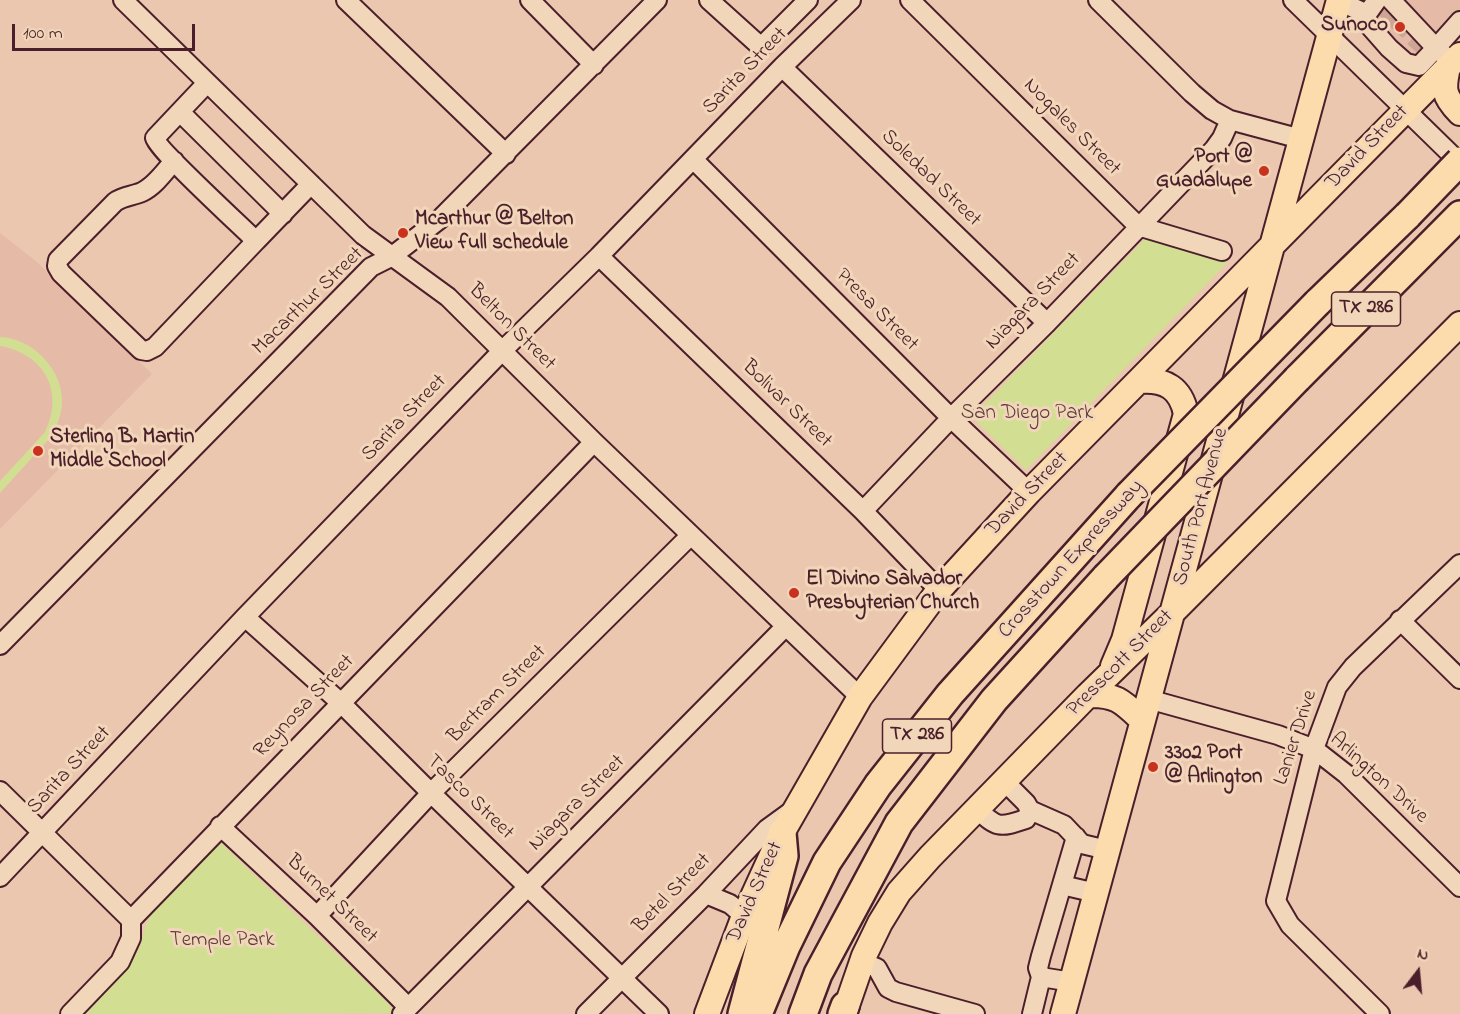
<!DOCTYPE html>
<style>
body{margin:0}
#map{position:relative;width:1460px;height:1014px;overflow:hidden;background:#ecc7b0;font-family:"Indie Flower",sans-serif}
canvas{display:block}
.north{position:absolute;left:1388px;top:942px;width:60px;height:60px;-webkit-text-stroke:4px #f2d6b9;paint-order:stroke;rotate:16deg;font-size:16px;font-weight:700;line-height:24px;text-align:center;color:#4a1f2b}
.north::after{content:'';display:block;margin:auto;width:21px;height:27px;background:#4a1f2b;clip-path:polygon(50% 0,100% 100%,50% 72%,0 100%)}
.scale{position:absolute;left:12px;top:24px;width:183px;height:27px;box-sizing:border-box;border:3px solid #4a1f2b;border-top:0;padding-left:8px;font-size:18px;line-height:21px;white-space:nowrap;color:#4a1f2b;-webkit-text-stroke:4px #f2d6b9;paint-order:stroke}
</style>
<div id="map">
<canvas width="1460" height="1014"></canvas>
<div class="north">N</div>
<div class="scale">100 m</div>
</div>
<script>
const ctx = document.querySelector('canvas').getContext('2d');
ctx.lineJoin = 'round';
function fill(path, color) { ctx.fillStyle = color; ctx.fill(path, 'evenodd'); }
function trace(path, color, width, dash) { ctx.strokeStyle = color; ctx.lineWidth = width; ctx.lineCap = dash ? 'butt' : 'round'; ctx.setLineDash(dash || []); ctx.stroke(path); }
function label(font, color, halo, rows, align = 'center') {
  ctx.font = font + ' "Indie Flower",sans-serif'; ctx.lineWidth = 6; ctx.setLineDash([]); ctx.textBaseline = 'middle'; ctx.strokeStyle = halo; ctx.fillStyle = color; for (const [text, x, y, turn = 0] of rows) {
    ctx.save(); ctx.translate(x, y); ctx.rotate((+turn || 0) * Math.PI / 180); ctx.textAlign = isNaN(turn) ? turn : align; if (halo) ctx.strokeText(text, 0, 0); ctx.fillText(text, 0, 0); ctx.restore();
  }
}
fill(new Path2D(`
 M1367 0H1460V29L1402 69 1359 30Z
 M0 233 37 262 152 374 0 529Z`), '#e5baa7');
fill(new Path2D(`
 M1146 238 1228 262 1026 470 972 417Z
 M0 337C32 338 63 369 62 402 62 414 57 426 51 437L0 493V481L45 432C65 391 44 354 0 346Z
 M220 842 389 1004 393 1013 86 1014C104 994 125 974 138 950 144 939 144 925 151 914L212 844Z`), '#d2de92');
trace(new Path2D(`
 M1385 21 1393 13
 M1396 32 1404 23
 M1414 50 1422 41`), '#cca595', 18, [18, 9]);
const minor = new Path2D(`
 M123 0 363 235 448 297 594 442 860 697
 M346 0 506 154
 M530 0 594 65
 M709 0 761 47 808 0
 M910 0 1138 226 1222 251
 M1098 0 1192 93 1212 110 1230 120 1301 139
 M1293 0 1460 163
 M1339 1 1367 14 1377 0
 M1367 14V23L1389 48 1406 63 1419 66 1436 48 1391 0
 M1444 55 1436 48 1460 21
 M782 67 1047 323
 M207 83 155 138C157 149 242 227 256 241L311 184
 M180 112 283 214
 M693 159 951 418 1029 492
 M174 161C165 171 155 186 142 192 133 196 123 196 115 202L58 260 57 266 61 273 141 350 147 351 155 347 256 241
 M599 256 863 511 939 590
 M863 511 951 418 1047 323 1214 149 1222 138 1230 120
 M245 617 341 703 431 793 659 1014
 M1400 620 1460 679
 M0 645 371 267 391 257 440 219 657 0
 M1148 699 1278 735 1314 749 1346 774 1460 887
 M0 791 131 920
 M977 809C997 828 999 828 1026 819L1030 810 1026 803 1004 781
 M1030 810 1064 825 1082 844 1107 850
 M220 826 317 916 408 1007
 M0 877 245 617 503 350 599 256 782 67 851 0
 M1062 885 1096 893
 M706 894 730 904 744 916
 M317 916 431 793 691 535
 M862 962 877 968 888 988 896 992 975 1014
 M1041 977 1038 968 1041 956 1076 837
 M70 1014 120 962 131 938V920L594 442
 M402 1014 786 626
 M586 1014 706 894 767 829 789 813
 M1032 1014 1041 977 1072 982
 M1380 1014 1290 925 1276 901 1314 749 1337 687 1353 667 1460 564`);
const major = new Path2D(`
 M1448 67C1443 89 1443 96 1460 113
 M1113 666 1124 640 1186 414C1181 388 1165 379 1140 381
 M1088 695C1116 694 1123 702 1142 720
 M707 1014 744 916 782 833 860 697 939 590 1029 492 1460 55
 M844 1014 864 956 880 923 899 892 930 857 1088 695 1173 612 1460 324
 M1063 1014 1339 0`);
const highway = new Path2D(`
 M1317 303 1408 215
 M1297 379 1460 215
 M742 1014 784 856 782 833
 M758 1014 786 946 827 862 878 785 950 694 1129 495
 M803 1014 818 974 899 823 994 700 1106 577
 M842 1014 845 1006`);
trace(minor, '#4a1f2b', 22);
trace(major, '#4a1f2b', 28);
trace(highway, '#4a1f2b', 32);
trace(minor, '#f2d6b9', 18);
trace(major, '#fcdcac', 24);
trace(highway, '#fcdcac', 27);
const highwayBridge = new Path2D(`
 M1408 215 1460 161
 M1129 495 1317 303
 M1106 577 1297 379`);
trace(highwayBridge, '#4a1f2b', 32, []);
trace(highwayBridge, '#fcdcac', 27);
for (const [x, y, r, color] of [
 [1400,27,6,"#c8321e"],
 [1264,171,6,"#c8321e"],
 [403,233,6,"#c8321e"],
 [38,451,6,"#c8321e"],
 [794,593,6,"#c8321e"],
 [1153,767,6,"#c8321e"]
]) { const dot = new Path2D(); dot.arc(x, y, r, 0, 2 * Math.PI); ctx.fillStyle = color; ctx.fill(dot); trace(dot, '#f2d6b9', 2); }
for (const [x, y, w] of [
 [1366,309,69],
 [917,736,69]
]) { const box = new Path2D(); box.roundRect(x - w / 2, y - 17, w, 34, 4.5); ctx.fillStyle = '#f2d6b9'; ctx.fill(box); trace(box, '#4a1f2b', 1.5); }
label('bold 20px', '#4a1f2b', null, [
 ["TX 286",1366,309],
 ["TX 286",917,736]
]);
label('bold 21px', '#4a1f2b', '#f2d6b9', [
 ["Sunoco",1388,27,"right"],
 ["Port @",1252,159,"right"],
 ["Guadalupe",1252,183,"right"],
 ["Mcarthur @ Belton",415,221],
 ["View full schedule",415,245],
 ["Sterling B. Martin",50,439],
 ["Middle School",50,463],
 ["El Divino Salvador",806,581],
 ["Presbyterian Church",806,605],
 ["3302 Port",1165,755],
 ["@ Arlington",1165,779]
], 'left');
label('21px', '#4a1f2b', '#f2d6b9', [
 ["Sarita Street",746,72,-46],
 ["Nogales Street",1071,128,45],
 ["David Street",1368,148,-46],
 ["Soledad Street",930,179,44],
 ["Macarthur Street",309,302,-44],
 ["Niagara Street",1034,302,-46],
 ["Presa Street",876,311,45],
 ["Belton Street",511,328,45],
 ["Bolivar Street",786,405,44],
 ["Sarita Street",405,419,-46],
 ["David Street",1028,495,-46],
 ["South Port Avenue",1202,507,-75],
 ["Crosstown Expressway",1072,560,-48],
 ["Presscott Street",1121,664,-45],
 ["Bertram Street",498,695,-45],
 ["Reynosa Street",305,707,-46],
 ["Lanier Drive",1297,738,-72],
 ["Sarita Street",70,771,-47],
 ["Arlington Drive",1378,779,42],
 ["Tasco Street",469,798,44],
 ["Niagara Street",578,804,-45],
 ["David Street",756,893,-66],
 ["Betel Street",673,894,-46],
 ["Burnet Street",331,900,44]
]);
label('21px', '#5e3c3a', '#f2d6b9', [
 ["San Diego Park",1027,415],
 ["Temple Park",222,942]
]);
</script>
